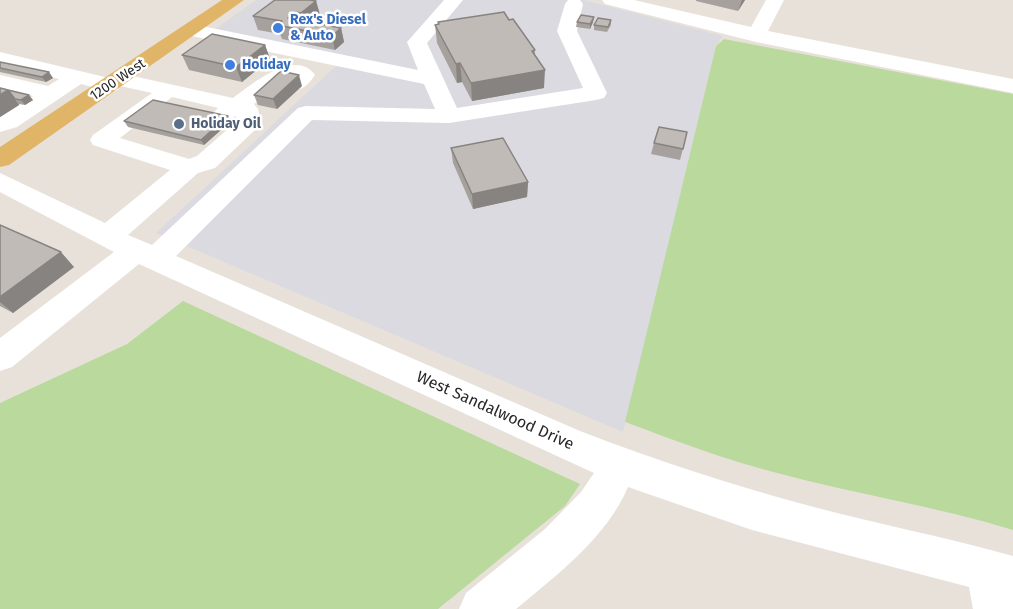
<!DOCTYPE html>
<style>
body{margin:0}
canvas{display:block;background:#e8e1da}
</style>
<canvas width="1013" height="609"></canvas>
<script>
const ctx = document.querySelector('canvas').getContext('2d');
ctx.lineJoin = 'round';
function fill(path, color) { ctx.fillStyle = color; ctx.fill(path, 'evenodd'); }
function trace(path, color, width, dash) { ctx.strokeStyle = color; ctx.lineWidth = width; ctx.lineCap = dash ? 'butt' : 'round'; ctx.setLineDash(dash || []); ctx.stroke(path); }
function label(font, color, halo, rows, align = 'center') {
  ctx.font = font + ' "Fira Sans",sans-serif'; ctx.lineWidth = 5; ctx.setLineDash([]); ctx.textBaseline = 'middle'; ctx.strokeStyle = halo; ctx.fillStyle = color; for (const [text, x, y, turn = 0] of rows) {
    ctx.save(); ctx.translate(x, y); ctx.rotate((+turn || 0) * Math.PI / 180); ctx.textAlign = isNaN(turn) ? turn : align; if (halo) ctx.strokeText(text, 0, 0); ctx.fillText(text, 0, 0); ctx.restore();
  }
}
fill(new Path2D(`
 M256 0H584L723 36 716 46 623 432 156 233 337 65 204 37Z`), '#dbdae1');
fill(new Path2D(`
 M724 39 1013 94V530C936 506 855 494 777 473 726 460 676 441 625 422L716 46Z
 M183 301 580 484 565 506 438 609H0V403L127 344Z`), '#b9da9c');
fill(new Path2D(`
 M444 0H463L427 43 457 108 583 88 557 31 565 4 568 0H580L583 4 577 31 607 93 604 98 596 100 449 123 312 120 176 256 580 431C655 460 732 485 810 506 877 524 946 537 1013 556V609H973L969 587 752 530 628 487C606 538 558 574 516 609H459L466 593 545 529 581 492 594 473 139 264 12 367 0 371V338L114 252 0 192V173L105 223 170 170 93 145 90 140 93 135 152 93 120 86 118 90 110 92 81 84 17 127 0 132V117L33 96 0 87V75L48 86 59 79 0 64V52L109 78 111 74 119 73 233 98C251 85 295 47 315 75 307 86 302 92 288 89L285 84 289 78 254 104 258 109 261 123 257 128 215 168 198 173 128 235 152 245 298 108 306 106 435 109 424 84 192 36 185 34 182 30 185 26 192 24 418 70 407 42ZM172 97 218 108 211 115 215 120 223 122 236 116 237 121 197 156 189 159 120 138Z
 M602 0H634L751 27 766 0H784L768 31 1013 79V93L756 42 605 4Z`), '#fff');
fill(new Path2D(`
 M222 0H244L9 165 0 167V147Z`), '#e1b567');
fill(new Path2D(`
 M696 0H745L738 11 696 1Z
 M316 1 320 15 311 22 341 28 344 42 335 50 282 39 280 34 258 30 253 16Z
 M594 17 593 22 590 29 576 27 577 22Z
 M509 20 535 50V56L544 88 472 101 462 82 457 83 437 43 435 25 438 24V22Z
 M611 20V25L607 32 594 30V25Z
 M265 45 270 59 242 82 189 70 182 55Z
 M0 62 53 78 46 82 0 72Z
 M302 86 277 109 258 105 254 95Z
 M0 88 33 100 25 105 19 104V105L0 117Z
 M124 121 230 122 204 145 128 127Z
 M654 143 683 149 680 160 651 154Z
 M451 148 528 182 527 197 473 209 453 163Z
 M0 225 74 267 13 313 0 306Z`), '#a6a19d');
fill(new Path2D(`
 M742 0H745L738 11Z
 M316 1 320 15 305 27 301 13Z
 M295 12 300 26 288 18Z
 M594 17 593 22 590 29V24Z
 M341 28 344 42 335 50 332 36Z
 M265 45 270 59 242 82 236 67Z
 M460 63 462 82 457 83 456 64Z
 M545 70 544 88 472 101 471 83Z
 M49 72 53 78 46 82 42 77Z
 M299 75 302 86 277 109 273 99Z
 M8 90 19 105 0 117V95Z
 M29 95 33 100 25 105 21 100Z
 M228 116 230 122 204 145 201 140Z
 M528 182 527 197 473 209 472 194Z
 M61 252 74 267 13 313 0 302V297Z`), '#878380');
const building = new Path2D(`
 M275 0H310L316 1 301 13 295 12 288 18 341 28 332 36 277 25 282 21 253 16Z
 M504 12 509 20 513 19 535 50 532 51 545 70 471 83 460 63 456 64 435 25 439 24 438 22Z
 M581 15 594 17 590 24 577 22Z
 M598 18 611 20 608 27 594 25Z
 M212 34 265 45 236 67 182 55Z
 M0 62 49 72 42 77 0 68Z
 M281 71 299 75 273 99 254 95Z
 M0 88 8 90 0 95Z
 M8 90 29 95 21 100 15 99Z
 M153 100 228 116 201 140 124 121Z
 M659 127 687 132 683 149 654 143Z
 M503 138 528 182 472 194 451 148Z
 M0 225 61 252 0 297Z`);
fill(building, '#c1bbb7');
trace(building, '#878380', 1.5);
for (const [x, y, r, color] of [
 [278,28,6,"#3f7fe0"],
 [230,65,6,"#3f7fe0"],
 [179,124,6,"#5c6f8a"]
]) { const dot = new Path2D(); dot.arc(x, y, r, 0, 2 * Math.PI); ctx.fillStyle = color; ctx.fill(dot); trace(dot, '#fff', 2); }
label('bold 14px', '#366cbe', '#fff', [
 ["Rex's Diesel",290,20],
 ["& Auto",290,36],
 ["Holiday",242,65]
], 'left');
label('14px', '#272727', '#fff', [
 ["1200 West",118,80,-34]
]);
label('bold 14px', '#4e5e75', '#fff', [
 ["Holiday Oil",191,124]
], 'left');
label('16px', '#272727', '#fff', [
 ["West Sandalwood Drive",495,411,24]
]);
</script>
